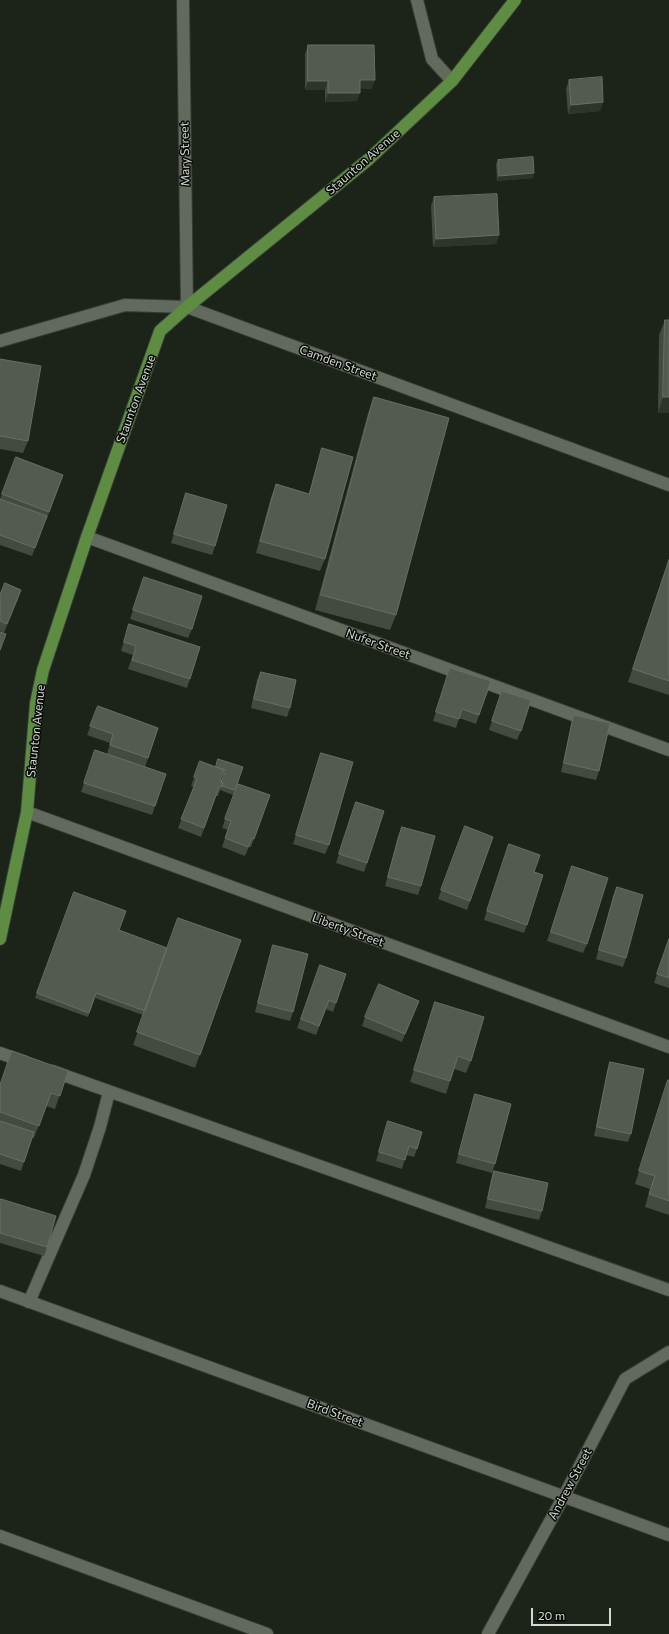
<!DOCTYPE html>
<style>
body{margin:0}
#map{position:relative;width:669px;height:1634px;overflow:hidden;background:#1c2319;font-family:Commissioner,sans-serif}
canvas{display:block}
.scale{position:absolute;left:531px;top:1608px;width:80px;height:18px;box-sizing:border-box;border:2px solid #d4d8d2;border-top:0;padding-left:5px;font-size:12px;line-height:14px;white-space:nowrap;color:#d4d8d2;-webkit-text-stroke:3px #080b07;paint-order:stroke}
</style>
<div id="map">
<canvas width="669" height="1634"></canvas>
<div class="scale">20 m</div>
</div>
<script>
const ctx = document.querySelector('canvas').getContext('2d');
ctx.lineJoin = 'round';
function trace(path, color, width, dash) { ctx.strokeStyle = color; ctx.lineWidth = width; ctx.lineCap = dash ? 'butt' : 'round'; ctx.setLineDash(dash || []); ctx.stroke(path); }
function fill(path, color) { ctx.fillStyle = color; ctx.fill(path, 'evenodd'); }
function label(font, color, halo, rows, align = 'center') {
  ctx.font = font + ' Commissioner,sans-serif'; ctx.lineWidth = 3; ctx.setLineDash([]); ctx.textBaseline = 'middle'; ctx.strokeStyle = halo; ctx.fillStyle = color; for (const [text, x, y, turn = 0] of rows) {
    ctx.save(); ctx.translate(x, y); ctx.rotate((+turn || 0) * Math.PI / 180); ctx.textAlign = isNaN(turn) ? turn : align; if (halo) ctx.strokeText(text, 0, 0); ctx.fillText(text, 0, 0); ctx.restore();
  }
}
const lane = new Path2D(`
 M417 0 432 59 452 81
 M29 1302 84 1175 100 1127 109 1092
 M0 1536 267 1634`);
const street = new Path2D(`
 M183 0 187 307
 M0 341 125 305 187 307 669 485
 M87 537 669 750
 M27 812 669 1047
 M0 1053 25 1062
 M52 1071 669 1290
 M0 1291 669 1535
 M488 1634 564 1496 625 1379 669 1352`);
const primary = new Path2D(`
 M0 939 27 812 36 703 43 670 87 537 160 331 187 307 369 159 452 81 515 0`);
trace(lane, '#373d35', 14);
trace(street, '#373d35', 14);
trace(primary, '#373d35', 14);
trace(lane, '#626a5e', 12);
trace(street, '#626a5e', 12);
trace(primary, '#5d8c42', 12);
fill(new Path2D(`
 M308 45 375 80 371 89 360 88 357 101 325 102V90H305V54Z
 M569 80 603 102 600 111 568 114 566 89Z
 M498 160 533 178 497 181 496 164Z
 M434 197 499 235 496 244 433 247 431 206Z
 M665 320H669V413H658L659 335Z
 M0 359 28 441 23 453 0 449Z
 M374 397 396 615 390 630 315 610 368 413Z
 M322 448 325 559 320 571 256 553 271 497 276 484 309 494 318 461Z
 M16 457 63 475 46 521H45L32 556 0 545V499Z
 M186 493 215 546 212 555 171 543 183 502Z
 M669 559V695L628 682Z
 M144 577 192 629 188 638 130 619Z
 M0 595 18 599 4 633 0 631Z
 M129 624 190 679 187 688 128 669 133 655 121 651Z
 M450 668 479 715 476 724 459 718 456 728 433 721Z
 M261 672 290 708 287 717 251 708 257 680Z
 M502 691 521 731 517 740 489 730Z
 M98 706 158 728 145 767 107 754 110 743 87 735Z
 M574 715 599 771 596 780 561 772 571 724Z
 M95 750 166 774 152 815 81 792Z
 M321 753 329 845 325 854 293 844 318 761Z
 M200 761 216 767H243L233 795 220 790 218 796H216L201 837 178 828 194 787 191 786ZM222 775H224L221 782 220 781Z
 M238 784 270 795 251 847H249L245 856 222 847 228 830 222 828Z
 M356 802 367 863 364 872 336 863Z
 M465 826 493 837 467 910 438 899Z
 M402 827 421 886 418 895 385 886 398 836Z
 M509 844 534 872 527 925 524 933 484 920Z
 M572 866 587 944 583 953 547 941Z
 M617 887 626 958 623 967 596 959 613 896Z
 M74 892 119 930 167 948 143 1015 95 998 88 1017 35 998Z
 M178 918 241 940 195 1068 133 1045Z
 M669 938V988L654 983Z
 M273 945 293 1012 290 1021 255 1012 270 954Z
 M320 965 346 974 333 1012 326 1009 316 1035 297 1028Z
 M419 1001 402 1042 362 1026 365 1017Z
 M435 1002 471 1061 466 1073 454 1069 446 1094 410 1082 431 1014Z
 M610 1062 631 1134 628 1142 594 1136 607 1071Z
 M68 1071 55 1109 46 1106 34 1138 32 1137 21 1171 0 1164V1084Z
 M668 1080H669V1215L645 1207 650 1189 635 1184 664 1093Z
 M475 1094 495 1164 492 1173 456 1163 472 1103Z
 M388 1121 417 1149 414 1157 406 1155 402 1169 376 1161Z
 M494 1171 542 1211 539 1220 485 1208 491 1180Z
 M0 1202 47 1247 44 1256 0 1243Z`), '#434b40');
fill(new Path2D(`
 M360 80H375L371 89 357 88Z
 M308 81H328L325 90H305Z
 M328 93H360L357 101 325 102Z
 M603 102 600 111 568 114 571 105Z
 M534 173 533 178 497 181 499 176Z
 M499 235 496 244 433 247 436 239Z
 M663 397H669V413H658Z
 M21 590 18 599 4 633 7 624Z`), '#2d342a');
const building = new Path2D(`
 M308 45H374L375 80H360V93H328V81H308Z
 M602 77 603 102 571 105 569 80Z
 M533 157 534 173 499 176 498 160Z
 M497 194 499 235 436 239 434 197Z
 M665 320H669V397H663Z
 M0 359 41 366 28 441 0 436Z
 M374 397 449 418 396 615 321 595Z
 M322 448 353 457 325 559 260 541 276 484 309 494Z
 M16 457 63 475 49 512 2 494Z
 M186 493 227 505 215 546 174 534Z
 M0 499 47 516 35 548 0 535Z
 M669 560V681L633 669Z
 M144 577 202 596 192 629 133 610Z
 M5 583 21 590 7 624 0 621V595Z
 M129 624 200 647 190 679 132 660 136 646 124 642Z
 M0 632 6 634 0 650Z
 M450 668 491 681 479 715 462 709 459 719 436 712Z
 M261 672 296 680 290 708 254 699Z
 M502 691 531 700 521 731 492 721Z
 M98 706 158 728 148 758 110 745 113 734 90 726Z
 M574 715 610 723 599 771 564 763Z
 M95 750 166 774 155 806 84 783Z
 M321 753 353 762 329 845 296 835Z
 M218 759 243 767 235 790 222 786 223 783 221 782 226 770 216 767Z
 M200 761 224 770 220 781 223 783 221 787H219L204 828 181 819 197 779 194 777Z
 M238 784 270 795 254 839 252 838 248 847 225 838 231 821 225 819Z
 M356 802 384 811 367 863 339 854Z
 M465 826 493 837 470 901 441 890Z
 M402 827 435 836 421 886 388 877Z
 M509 844 540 855 534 872 543 875 527 925 487 911Z
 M572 866 608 878 587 944 551 932Z
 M617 887 643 895 626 958 599 950Z
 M74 892 126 911 119 930 167 948 145 1011 96 993 89 1013 37 993Z
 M178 918 241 940 200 1055 137 1032Z
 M669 939V978L657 974Z
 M273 945 308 954 293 1012 258 1003Z
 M320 965 346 974 336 1003 329 1000 319 1026 301 1019Z
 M379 984 419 1001 405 1034 365 1017Z
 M435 1002 484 1017 471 1061 458 1056 450 1081 414 1070Z
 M12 1051 68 1071 60 1096 51 1093 39 1126 0 1112V1085Z
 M610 1062 644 1069 631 1134 597 1127Z
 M668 1080H669V1201L649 1194 655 1176 639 1171Z
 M475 1094 511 1104 495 1164 459 1154Z
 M0 1121 34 1132 24 1162 0 1154Z
 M388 1121 422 1132 417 1149 409 1146 405 1160 379 1152Z
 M494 1171 548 1183 542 1211 488 1199Z
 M1 1199 56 1216 47 1247 0 1233V1203Z`);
fill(building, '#535a50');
trace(building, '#676e64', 1);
label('12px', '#d4d8d2', '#080b07', [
 ["Mary Street",185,154,-91],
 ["Staunton Avenue",363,162,-41],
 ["Camden Street",338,363,20],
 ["Staunton Avenue",136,399,-70],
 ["Nufer Street",378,644,20],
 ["Staunton Avenue",36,731,-84],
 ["Liberty Street",348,930,20],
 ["Bird Street",335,1413,20],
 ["Andrew Street",570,1484,-62]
]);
</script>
